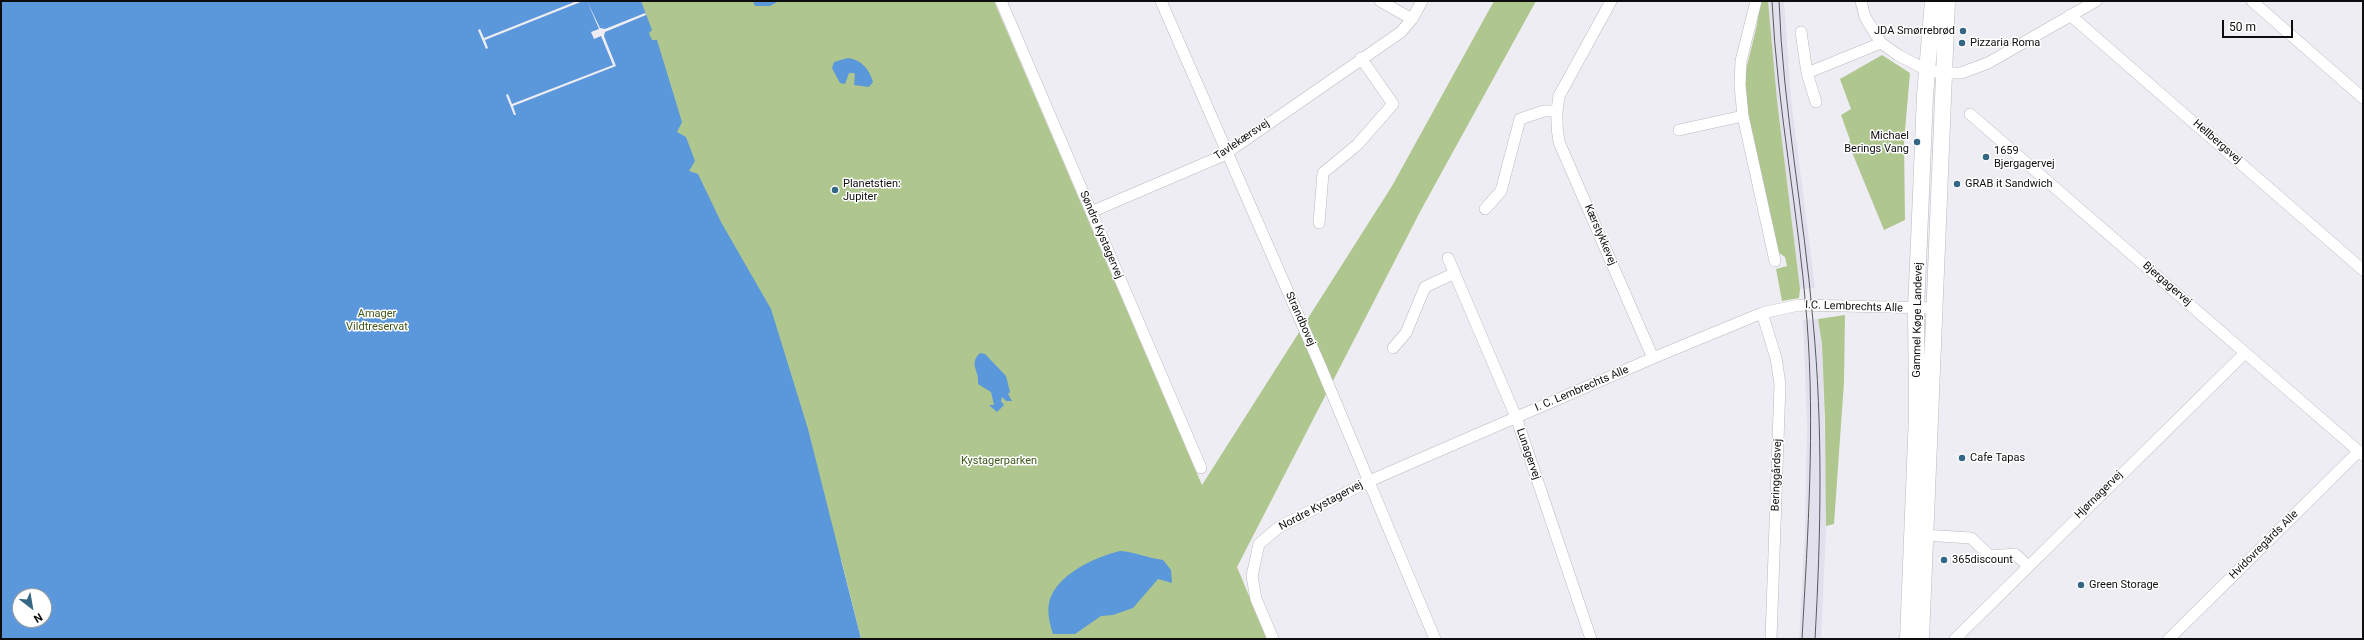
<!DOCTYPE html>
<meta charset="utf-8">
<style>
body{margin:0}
#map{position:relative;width:2364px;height:640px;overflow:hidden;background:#efedf4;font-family:Roboto,sans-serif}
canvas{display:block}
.frame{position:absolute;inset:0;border:2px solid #0d0d0f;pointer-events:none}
.north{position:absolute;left:12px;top:588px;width:40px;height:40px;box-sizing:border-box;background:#fff;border:1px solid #9e9e9f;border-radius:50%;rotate:149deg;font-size:11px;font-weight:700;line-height:16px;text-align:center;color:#0d0d0f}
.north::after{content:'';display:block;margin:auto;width:14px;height:18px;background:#346784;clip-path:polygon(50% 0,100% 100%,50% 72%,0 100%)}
.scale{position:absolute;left:2222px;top:20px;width:71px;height:18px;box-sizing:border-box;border:2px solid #0d0d0f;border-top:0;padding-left:5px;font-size:12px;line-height:14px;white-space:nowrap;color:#0d0d0f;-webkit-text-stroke:3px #fff;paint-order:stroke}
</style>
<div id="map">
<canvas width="2364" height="640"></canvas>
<div class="frame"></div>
<div class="north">N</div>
<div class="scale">50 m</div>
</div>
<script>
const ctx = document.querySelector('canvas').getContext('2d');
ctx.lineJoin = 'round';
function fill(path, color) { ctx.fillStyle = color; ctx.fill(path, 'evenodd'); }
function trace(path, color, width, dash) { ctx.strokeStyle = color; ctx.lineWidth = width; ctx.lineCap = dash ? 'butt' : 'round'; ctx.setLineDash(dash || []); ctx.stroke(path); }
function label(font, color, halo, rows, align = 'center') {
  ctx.font = font + ' Roboto,sans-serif'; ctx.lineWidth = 3; ctx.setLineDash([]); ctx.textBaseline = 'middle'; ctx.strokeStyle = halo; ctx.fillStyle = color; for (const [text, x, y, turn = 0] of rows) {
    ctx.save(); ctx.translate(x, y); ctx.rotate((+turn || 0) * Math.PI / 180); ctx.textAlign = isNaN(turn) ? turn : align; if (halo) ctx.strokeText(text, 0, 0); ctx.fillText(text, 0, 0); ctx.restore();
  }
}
fill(new Path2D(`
 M1768 1H1784L1791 98 1815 288 1800 289 1777 100Z
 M1818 319 1822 344 1827 509 1821 639H1799L1805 530 1807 424 1803 320Z`), '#e3e0ed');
fill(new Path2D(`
 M1 1H639L642 5 641 1H994L1202 485 1392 186 1494 1H1536L1421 210 1237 567 1267 639H861L841 559 1 639ZM20 596H44V620H20Z
 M1760 1H1768L1777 100 1800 289 1799 298 1782 301 1776 269 1787 266 1785 257 1779 253 1747 109 1745 74 1757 25Z
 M1882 55 1910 73 1904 142 1905 220 1884 230 1849 145 1850 140 1841 115 1851 109 1840 79Z
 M1845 315 1844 382 1834 524 1826 526 1825 421 1822 344 1818 319Z`), '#afc78f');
fill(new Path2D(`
 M1 1H641L652 30 649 33 652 40H657L682 122 677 132 686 137 695 161 689 171 698 174 721 222 771 309 808 429 861 639H1ZM20 596H44V620H20Z
 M753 1H779L770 6H755Z
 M848 58C862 60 869 69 873 82L869 87 854 85 855 74 853 73H849L845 84 840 83 832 68 834 62Z
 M980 353 985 354 1006 376 1010 392 1008 394 1012 401H1006L1002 397 1001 401 1004 405 997 412 989 405H994L991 392 978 384C980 371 968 364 980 353Z
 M1120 551C1135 552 1148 558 1163 560L1171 570 1172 583 1158 579 1133 608 1113 615 1101 616 1075 634H1053C1050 624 1047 614 1049 603 1055 575 1095 557 1120 551Z`), '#5a97db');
fill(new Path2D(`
 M577 1H583L485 40 488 48 486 49 478 30 480 29 484 38Z
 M587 1 600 28 605 29 645 13 646 15 605 32 604 36 616 66 513 106 516 115H514L506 95 508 94 512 104 613 65 601 36 594 39 591 32 599 29Z`), '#efedf4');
const street = new Path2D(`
 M1001 1 1201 468
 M1161 1 1320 365 1435 639
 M1380 1 1412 19
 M1611 1 1559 96C1556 112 1556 126 1559 142L1653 358
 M1756 1 1741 61 1740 85 1743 116 1775 261
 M1861 1 1865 17 1881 43
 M2252 1 2363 98
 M2070 15 2363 270
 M1801 32 1807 73 1816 102
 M1807 73 1881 43 1898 55 1927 70 1943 73H1961L1988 63 2096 1
 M1970 114 2363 455
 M1679 130 1743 116
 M1485 209 1501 191 1520 119 1544 111H1556
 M1091 212 1222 156 1401 32 1412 19 1422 1
 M1319 223 1323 173 1357 145 1393 104 1361 58
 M1448 258 1516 417 1591 639
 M1762 313 1776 358 1780 384 1771 639
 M1393 348 1406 333 1425 287 1455 273
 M1924 535 1971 538 1990 556 2015 554 2028 566
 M1273 639 1256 599 1252 576 1259 544 1279 527 1367 482 1653 358 1762 313 1799 305 1934 308
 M1955 639 2245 353
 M2169 639 2359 451`);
const secondary = new Path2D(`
 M1908 639 1917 414 1916 308 1919 241 1925 95 1933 1
 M1921 639 1947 1`);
trace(street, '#bab9bf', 12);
trace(secondary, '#bab9bf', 17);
trace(street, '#fff', 11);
trace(secondary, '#fff', 16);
trace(new Path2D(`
 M1772 1C1777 108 1799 214 1807 321 1815 427 1808 533 1802 639
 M1779 1C1783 108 1804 214 1813 321 1823 427 1821 533 1815 639`), '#59595c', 1);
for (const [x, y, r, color] of [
 [1963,31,4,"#346784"],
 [1962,43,4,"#346784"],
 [1917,142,4,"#346784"],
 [1986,157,4,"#346784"],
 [1957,184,4,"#346784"],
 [835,190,4,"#346784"],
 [1962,458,4,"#346784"],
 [1944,560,4,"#346784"],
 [2081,585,4,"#346784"]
]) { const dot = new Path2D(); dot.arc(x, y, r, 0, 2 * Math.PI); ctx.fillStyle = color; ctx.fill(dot); trace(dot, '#fff', 1.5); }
label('11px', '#0d0d0f', '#fff', [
 ["JDA Smørrebrød",1955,31,"right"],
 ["Pizzaria Roma",1970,43],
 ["Michael",1909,136,"right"],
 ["Berings Vang",1909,149,"right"],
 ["1659",1994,151],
 ["Bjergagervej",1994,164],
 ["Planetstien:",843,184],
 ["Jupiter",843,197],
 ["GRAB it Sandwich",1965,184],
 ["Cafe Tapas",1970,458],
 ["365discount",1952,560],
 ["Green Storage",2089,585]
], 'left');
label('11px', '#0d0d0f', '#fff', [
 ["Tavlekærsvej",1242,140,-34],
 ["Hellbergsvej",2217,142,41],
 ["Søndre Kystagervej",1101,235,67],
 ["Kærstykkevej",1600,235,67],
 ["Bjergagervej",2167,284,41],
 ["I.C. Lembrechts Alle",1854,307,2],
 ["Strandbovej",1300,319,66],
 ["Gammel Køge Landevej",1918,320,-89],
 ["I. C. Lembrechts Alle",1582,389,-23],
 ["Lunagervej",1528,454,71],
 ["Beringgårdsvej",1777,475,-88],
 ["Hjørnagervej",2099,495,-45],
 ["Nordre Kystagervej",1321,506,-28],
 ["Hvidovregårds Alle",2264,545,-45]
]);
label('11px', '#41571a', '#fff', [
 ["Amager",377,314],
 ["Vildtreservat",377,327],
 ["Kystagerparken",999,461]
]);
</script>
